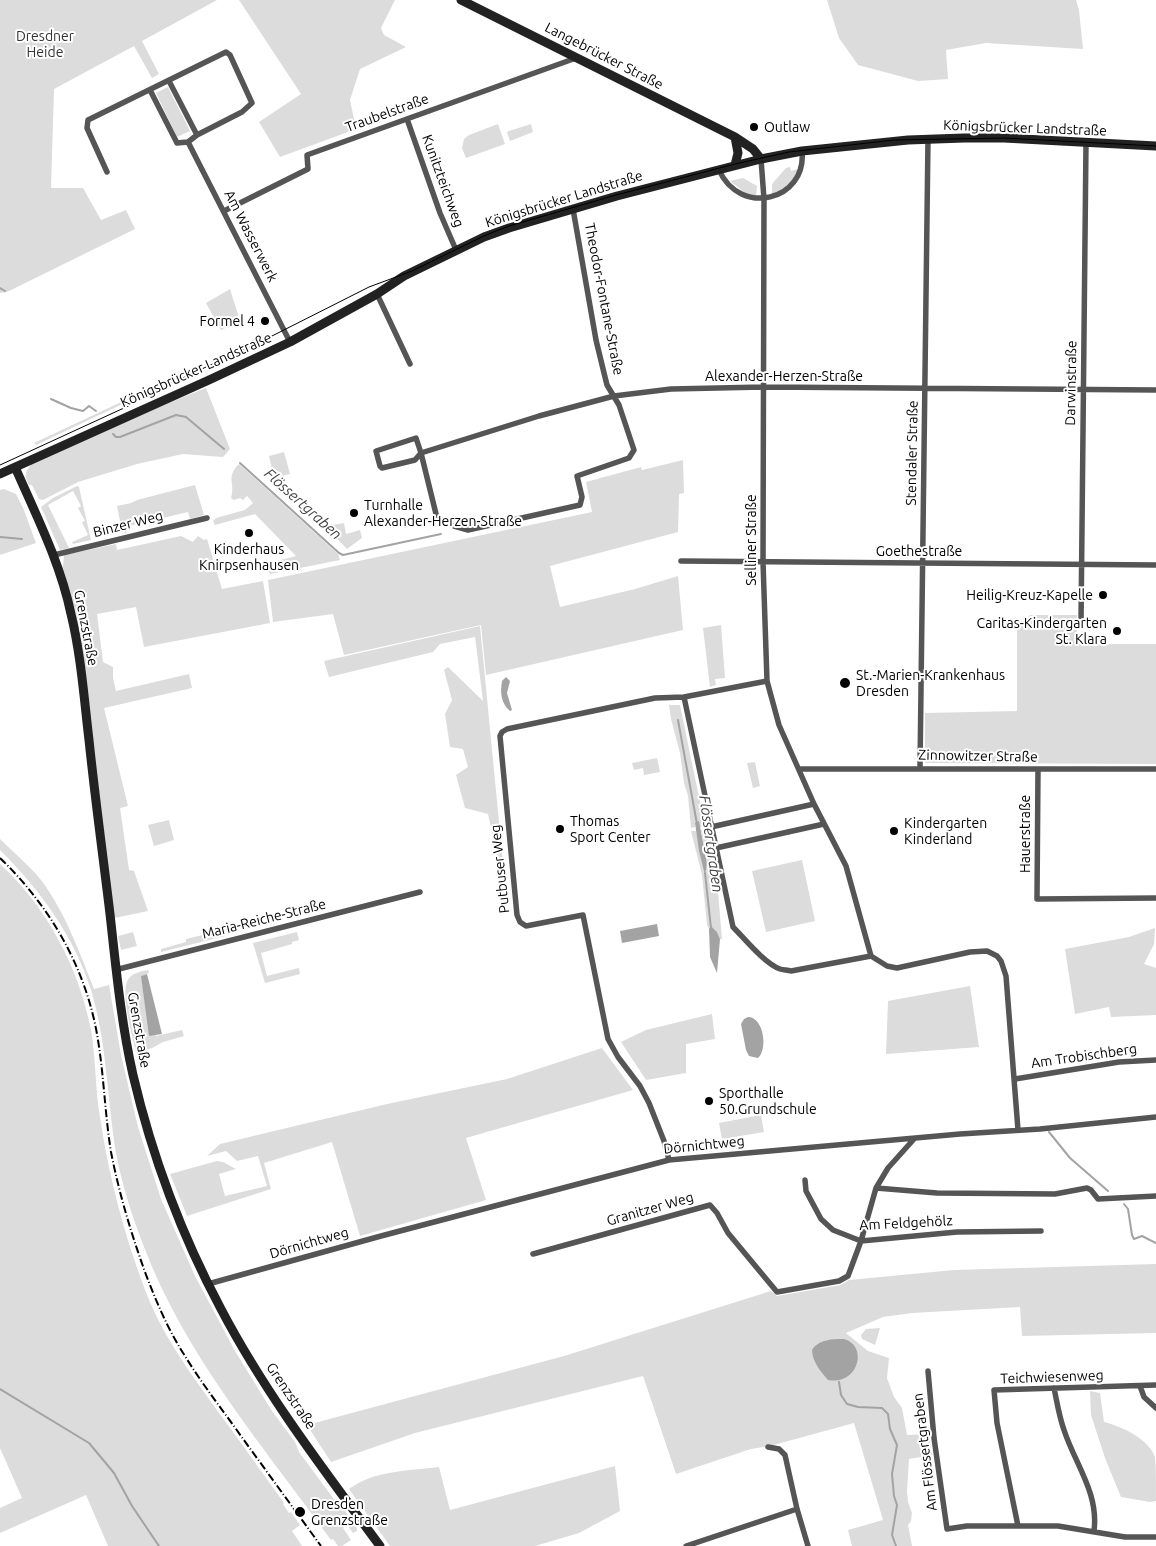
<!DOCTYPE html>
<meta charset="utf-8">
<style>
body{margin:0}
canvas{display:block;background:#fff}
</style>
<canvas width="1156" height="1546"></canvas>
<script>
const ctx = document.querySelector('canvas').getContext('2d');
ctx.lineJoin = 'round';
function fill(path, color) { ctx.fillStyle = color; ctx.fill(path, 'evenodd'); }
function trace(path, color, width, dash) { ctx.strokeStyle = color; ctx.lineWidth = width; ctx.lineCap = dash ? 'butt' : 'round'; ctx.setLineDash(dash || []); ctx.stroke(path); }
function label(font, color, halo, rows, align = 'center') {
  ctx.font = font + ' Ubuntu,sans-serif'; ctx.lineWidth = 4; ctx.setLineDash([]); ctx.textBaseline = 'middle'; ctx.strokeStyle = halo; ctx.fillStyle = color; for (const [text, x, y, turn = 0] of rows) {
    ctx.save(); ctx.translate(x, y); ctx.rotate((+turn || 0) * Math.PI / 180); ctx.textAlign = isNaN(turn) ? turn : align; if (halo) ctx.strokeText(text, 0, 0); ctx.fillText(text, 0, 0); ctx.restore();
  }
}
fill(new Path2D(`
 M0 0H217L142 41 159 74 152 78 134 46 54 89 51 188H83L101 220 126 210 135 229 7 292 0 293Z
 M239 0H395L381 28 384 35 406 47 360 69 350 100 356 129 280 157 259 122 301 94Z
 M827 0H1076L1079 10 1083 49 986 43 946 50 948 79 918 81 858 65 839 38Z
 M168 87 190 131 177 137 156 93Z
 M498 124 505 144 466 158 462 148 464 139 469 135Z
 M531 124 533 132 510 141 507 132 509 131Z
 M790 167 791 171 798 169C793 183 784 188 772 195V184L786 168Z
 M743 178 757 186 756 196 748 195 730 181Z
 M230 289 240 321 221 330 206 303Z
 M169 377 171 381 36 445 34 443 166 381Z
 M206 388 230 449 223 457 183 454 137 464 78 482 43 500 39 499 32 485H29C24 476 25 470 33 463L168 403Z
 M284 452 290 474 274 478 269 456Z
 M683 460 684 493 679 494 678 532 550 566 560 607 635 589 678 576 683 630 486 675 481 625 344 655 333 614 273 622 268 580 592 512 586 482 641 467 642 470Z
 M239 464 338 554 340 560 270 574 266 564 296 556 255 514 215 525 213 521 216 518 245 510 253 503 247 496 243 500 240 498 234 500 231 498C236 483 225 478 239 464Z
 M195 485 204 515 190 519 188 512 125 527 126 534 122 531 117 506 131 503 137 500Z
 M77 486 79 487 91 540 73 544 72 542 88 535 82 522 85 521 78 508 81 506 73 491 48 505 69 548 60 550 41 507 53 498Z
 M4 489 16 494 24 510 36 543 0 555V490Z
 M344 523 346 534 360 530 362 538 347 549 325 526Z
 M181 536 193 542 198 536 204 540 207 539 222 589 263 581 270 623 144 647 136 607 97 614 103 662 113 667V678L116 691 189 674 192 688 104 708 128 806 120 808 129 870 134 871 148 911 110 919 80 663 62 578 64 555 116 544 117 550Z
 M1030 615H1077V644H1156V764L925 763V713L1017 711V627Z
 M721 625 725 678 715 679 716 685 710 687 703 628Z
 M480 626 503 863 499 864 488 814 465 808 456 775 468 767 463 749 450 747 445 714 452 700 444 670 448 667 483 701 475 637 440 644 433 652 329 677 324 661Z
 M669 705H680L705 826 700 827 699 822 695 823V827L691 828 688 796 684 783 680 753 671 719Z
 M657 758 660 772 644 775 643 768 634 770 632 763Z
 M755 762 760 786 753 788 747 763Z
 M169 820 174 840 154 846 148 825Z
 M706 829 718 892 722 939H720L717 932 711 926 709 929 707 925 702 875 691 831H696L705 873 707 864 701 830Z
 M0 839C12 851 25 862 36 874 62 904 80 953 94 989L109 985 121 1055 138 1127 161 1199 195 1276 235 1351 272 1411 295 1442 299 1452 336 1502 341 1505 357 1528V1531L353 1533 347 1525 343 1528 351 1540 342 1546H338L333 1539 331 1540C263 1446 185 1355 144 1247 132 1216 122 1185 116 1153 107 1098 107 1043 91 990 74 936 40 890 0 850Z
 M802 860 815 921 766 932 752 871Z
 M0 864C47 907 79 968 91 1030 96 1059 95 1088 100 1117 109 1178 125 1238 147 1295 165 1340 194 1378 222 1417 243 1445 263 1474 284 1503L283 1504 289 1513 291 1512 300 1525 292 1531 302 1546H108L86 1495 0 1533V1508L22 1498 0 1448Z
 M1155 928 1154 944 1144 964 1156 968V1015L1111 1017 1109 1007 1075 1014 1065 949 1129 937Z
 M224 930 225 936 161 952V949L186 942V939L219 931 220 932Z
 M133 932 137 946 121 950 118 936Z
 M297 932 299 940 292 942V944L261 953 267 976 299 968 300 974 265 983 253 943Z
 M148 970 149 973 141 976 156 1036 182 1030 184 1036 163 1042 152 1048 136 1053C133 1037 118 987 130 977 134 973 142 971 148 970Z
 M970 986 979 1047 886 1054 888 1001Z
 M712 1014 715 1039 686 1044V1073L646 1080 621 1042 646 1030Z
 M602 1048 633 1090 466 1138 486 1200 360 1236 332 1142 264 1163 271 1189 187 1216 170 1174 217 1161 223 1162 236 1169 219 1174 225 1196 267 1186 258 1156 237 1161 226 1151 207 1156 220 1144 387 1104 507 1079Z
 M761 1115 764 1132 722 1139 719 1123Z
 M1156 1264V1333L1022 1336 1020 1307 912 1313 883 1317 846 1333 868 1351 889 1358 887 1378 894 1397 902 1408 907 1435 929 1434 932 1455 909 1459 907 1491 908 1502 912 1513 911 1521 908 1525 912 1546H852L848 1530 883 1520 854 1423 770 1446 751 1449 676 1474 643 1376 415 1433 331 1462 307 1425 564 1356 771 1291 777 1296 841 1285 849 1280 954 1270Z
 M880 1328 875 1345 862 1339 861 1335 866 1329Z
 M1090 1391 1100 1393 1104 1422C1121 1426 1149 1439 1155 1457 1156 1467 1156 1489 1156 1501L1150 1502 1121 1497 1105 1458 1091 1415Z
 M615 1466 620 1511 579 1533 535 1546H390L349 1489C375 1470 408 1471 439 1467L450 1510Z`), '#dcdcdc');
fill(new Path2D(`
 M506 677 510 681 507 693 512 710 510 711C501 703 500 693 502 681Z
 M699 821 707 864 705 875 699 851 695 823Z
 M657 924 659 936 622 943 620 931Z
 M711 926 717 932 720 939 717 973 710 957 709 929Z
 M147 974 162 1034 149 1036 141 976Z
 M748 1017C764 1017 768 1050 758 1058L749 1056 746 1050 741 1024 744 1019Z
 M844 1339C869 1346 858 1386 828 1380 821 1372 812 1361 812 1350 819 1339 833 1339 844 1339Z`), '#a3a3a3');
trace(new Path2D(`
 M0 288 5 291
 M51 399 71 408 83 411 89 406 96 411
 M113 434 116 437H120L176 415 186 417 224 449
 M240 463 339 553 343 555 441 534
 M0 537 22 539
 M678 720 697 824
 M705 873 711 928
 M1049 1132 1070 1158 1108 1191
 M1124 1204 1128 1209 1132 1235 1134 1239 1142 1236 1156 1243
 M839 1382 841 1395 847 1404 858 1407 882 1408 888 1414 890 1429 897 1445 892 1474 894 1496 897 1505 892 1535 896 1546
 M0 1389 89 1443 114 1473 132 1506 159 1546`), '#a3a3a3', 2);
trace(new Path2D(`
 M150 90 177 143 188 142 197 135 169 81
 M407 119 440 213 456 250
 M188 142 290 342
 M761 159 764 199 763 562 767 681 779 725 814 804 846 866 871 956 887 966 897 968 970 952 987 951 997 956 1001 961 1006 976 1018 1130
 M719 170C740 217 807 201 802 151
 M107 172 87 128 88 120 226 52 230 55 252 103 242 112 197 135
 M224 211 308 169 307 155 576 58
 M377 294 410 364
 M421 453 415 460 382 468 380 466 376 451 416 438 421 453 539 416 614 396 671 389 764 387 1156 390
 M421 453 437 518 454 526 468 530 580 505 582 497 577 476 629 458 634 450 619 405 607 385 605 377 596 340 573 209
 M54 555 207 518
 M681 561 1156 565
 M1081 623 1086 143
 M684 697 733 927C744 938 765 964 780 969 783 970 788 970 791 971L871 956
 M920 768 928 139
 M799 769H1156
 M1038 769 1037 899 1156 898
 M711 827 814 804
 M716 848 824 824
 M115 970 420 892
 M1015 1079 1119 1062 1156 1060
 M669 1160 664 1141 649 1103 640 1086 618 1057 608 1039 583 915 526 926 520 922 517 915 500 736 502 732 507 729 655 698 684 697 767 681
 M805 1180 806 1191 821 1219 833 1230 861 1241 957 1232 1041 1231
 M876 1188 937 1193 1055 1194 1087 1188 1091 1190 1098 1199 1156 1196
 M533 1254 710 1205 717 1213 728 1233 777 1292 839 1281 848 1276 861 1241 876 1188 888 1168 914 1139
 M208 1284 381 1236 669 1160 960 1134 1040 1129 1156 1117
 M928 1371 934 1438 947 1529 967 1526H1058L1125 1537H1156
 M1140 1386 1144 1397 1156 1408
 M1054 1388C1057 1402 1059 1416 1064 1430 1075 1464 1099 1493 1094 1531
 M768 1447 779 1449 785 1455 797 1509 808 1546
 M1018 1526 997 1423 994 1390 1156 1385
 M686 1546 797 1509`), '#555', 5.5);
trace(new Path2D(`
 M461 0 735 137 753 149 761 159
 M735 165 738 153 735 137
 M15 467C36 515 60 562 71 614 81 655 84 698 89 740 95 798 103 856 110 914 116 968 121 1022 133 1075 152 1156 182 1236 221 1309 265 1393 324 1470 380 1546
 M0 474 209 380 290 342 377 294 404 276 484 237 509 228 617 196 761 159 802 151 908 140 964 138H1004L1156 146`), '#222', 9);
trace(new Path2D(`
 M130 405 157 390 270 337 369 287 412 271 486 235 509 226 616 195 735 164 789 152 894 140 1004 138 1156 146
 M0 465 137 402`), '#000', 1);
trace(new Path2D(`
 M0 858C51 907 87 970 98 1040 104 1077 105 1115 111 1152 119 1193 131 1233 145 1272 156 1301 168 1330 185 1356 202 1384 222 1409 241 1436 267 1472 294 1509 321 1546`), '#000', 2, [8, 2.5, 1, 2.5]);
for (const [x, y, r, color] of [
 [754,127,5,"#000"],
 [265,321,5,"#000"],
 [354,513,5,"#000"],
 [249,533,5,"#000"],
 [1103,595,5,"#000"],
 [1117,631,5,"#000"],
 [845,683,6,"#000"],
 [560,829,5,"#000"],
 [894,831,5,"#000"],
 [709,1101,5,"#000"],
 [300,1512,6,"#000"]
]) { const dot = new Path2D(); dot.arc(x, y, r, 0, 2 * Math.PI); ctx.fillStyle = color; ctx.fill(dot); trace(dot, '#fff', 2); }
label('14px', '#333', '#fff', [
 ["Dresdner",45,36],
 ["Heide",45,52]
]);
label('14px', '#000', '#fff', [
 ["Langebrücker Straße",604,56,27],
 ["Traubelstraße",387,113,-20],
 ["Königsbrücker Landstraße",1025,128,2],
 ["Kunitzteichweg",443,181,70],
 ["Königsbrücker Landstraße",564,199,-17],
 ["Am Wasserwerk",251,236,63],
 ["Theodor-Fontane-Straße",604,299,79],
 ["Königsbrücker Landstraße",196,370,-24],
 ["Alexander-Herzen-Straße",784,376],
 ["Darwinstraße",1071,383,-89],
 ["Stendaler Straße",912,453,-89],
 ["Binzer Weg",128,524,-14],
 ["Selliner Straße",751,540,-90],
 ["Goethestraße",919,551],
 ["Grenzstraße",86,628,79],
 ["Zinnowitzer Straße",978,756,1],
 ["Hauerstraße",1025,834,-90],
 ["Putbuser Weg",500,869,-96],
 ["Maria-Reiche-Straße",264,919,-14],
 ["Grenzstraße",139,1030,80],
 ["Am Trobischberg",1084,1056,-8],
 ["Dörnichtweg",704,1145,-6],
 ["Granitzer Weg",650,1209,-16],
 ["Am Feldgehölz",906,1223,-3],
 ["Dörnichtweg",309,1243,-16],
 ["Teichwiesenweg",1052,1377,-2],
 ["Grenzstraße",291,1396,56],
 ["Am Flössertgraben",925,1452,-97]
]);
label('14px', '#000', '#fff', [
 ["Outlaw",764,127],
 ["Formel 4",255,321,"right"],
 ["Turnhalle",364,505],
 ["Alexander-Herzen-Straße",364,521],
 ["Kinderhaus",249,549,"center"],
 ["Knirpsenhausen",249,565,"center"],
 ["Heilig-Kreuz-Kapelle",1093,595,"right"],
 ["Caritas-Kindergarten",1107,623,"right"],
 ["St. Klara",1107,639,"right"],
 ["St.-Marien-Krankenhaus",856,675],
 ["Dresden",856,691],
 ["Thomas",570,821],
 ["Sport Center",570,837],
 ["Kindergarten",904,823],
 ["Kinderland",904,839],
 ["Sporthalle",719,1093],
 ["50.Grundschule",719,1109],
 ["Dresden",311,1504],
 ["Grenzstraße",311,1520]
], 'left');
label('italic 15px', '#444', '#fff', [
 ["Flössertgraben",303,504,42],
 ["Flössertgraben",711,844,82]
]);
</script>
